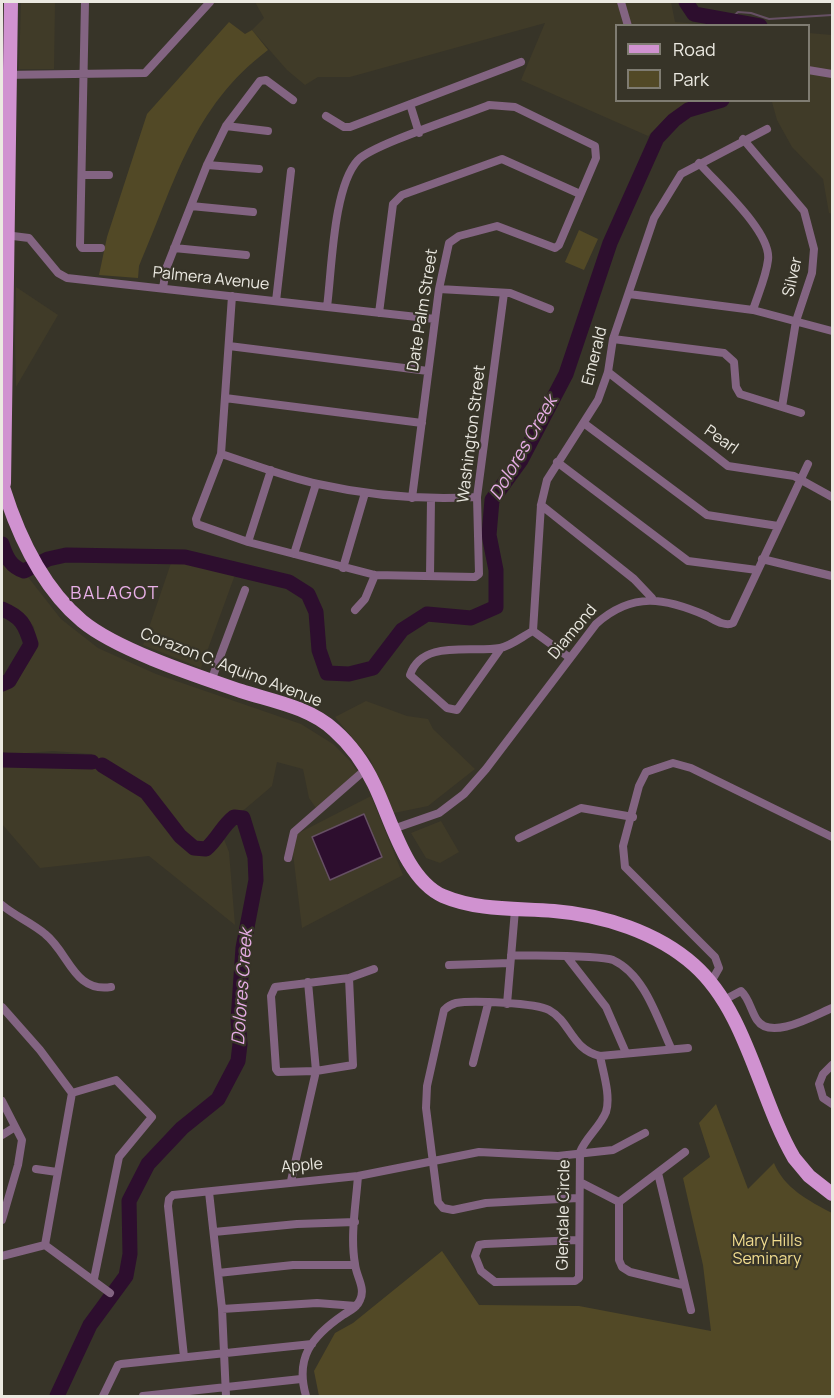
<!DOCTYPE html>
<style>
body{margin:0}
#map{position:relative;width:834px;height:1398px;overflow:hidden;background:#373428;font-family:Manrope,sans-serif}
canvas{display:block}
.frame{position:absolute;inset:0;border:3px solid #ebe9e1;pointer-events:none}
.legend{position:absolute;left:615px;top:24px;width:195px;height:78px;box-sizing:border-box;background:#373428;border:2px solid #7f7c72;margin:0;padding:8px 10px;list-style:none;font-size:18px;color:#ebe9e1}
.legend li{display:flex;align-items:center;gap:12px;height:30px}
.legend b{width:30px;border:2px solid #7f7c72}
</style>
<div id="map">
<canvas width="834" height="1398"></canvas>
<div class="frame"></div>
<ul class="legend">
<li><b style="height:8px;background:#d092d0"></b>Road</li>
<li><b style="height:16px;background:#524926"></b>Park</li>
</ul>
</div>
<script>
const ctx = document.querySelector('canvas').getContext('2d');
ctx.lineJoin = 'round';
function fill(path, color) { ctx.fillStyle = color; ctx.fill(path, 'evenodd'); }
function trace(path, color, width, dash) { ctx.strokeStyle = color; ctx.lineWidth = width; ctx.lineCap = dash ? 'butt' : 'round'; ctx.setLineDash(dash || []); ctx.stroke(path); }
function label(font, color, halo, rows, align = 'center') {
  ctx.font = font + ' Manrope,sans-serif'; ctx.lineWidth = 4.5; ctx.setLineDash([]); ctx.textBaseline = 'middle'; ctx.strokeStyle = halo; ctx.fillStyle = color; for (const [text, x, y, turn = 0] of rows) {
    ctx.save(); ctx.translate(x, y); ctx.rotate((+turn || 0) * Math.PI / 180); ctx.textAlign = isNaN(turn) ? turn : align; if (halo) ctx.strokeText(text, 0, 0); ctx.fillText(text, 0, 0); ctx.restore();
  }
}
fill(new Path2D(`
 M21 2H55L54 69H19Z
 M255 2H671L675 22 711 25 616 26V100L714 101 679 110 665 119 648 136 521 80 545 23 350 77H318L305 85 287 70 252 30 264 18Z
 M809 33 832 35V214L829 213 823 179 792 147 777 120 772 102 808 100Z
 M16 287 58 315 16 387 15 340Z
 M2 555 7 568 18 575 28 577 61 619 98 648 156 674 301 724 333 744 350 761 359 774 316 808 309 798 303 769 277 762 272 786 245 809 218 824 229 852 235 925 149 856 40 868 2 824V767L75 762 89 766 92 754 53 751 14 754 2 752V690L15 686 36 643 34 627 25 616 2 605Z
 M171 563 193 564 236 572 201 668 143 645Z
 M366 701 407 716 428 719 433 729 475 769 428 806 394 813 370 759 335 717Z
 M371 796 403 875 302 928 291 837Z
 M441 821 459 852 440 863 426 858 411 833Z`), '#403b28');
fill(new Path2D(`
 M229 22 245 34 252 30 268 50C192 107 175 183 139 266L138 278 99 275 107 237 147 114Z
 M579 230 598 239 584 270 565 262Z
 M716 1104 748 1189 774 1163C784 1188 809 1201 832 1213V1396H319L314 1371 335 1333 353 1323 442 1251 479 1305 579 1306 711 1331 703 1265 683 1178 710 1157 699 1123Z`), '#524926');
const water = new Path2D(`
 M364 814 382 857 330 880 312 837Z`);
fill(water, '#2d0e2e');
trace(water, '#665064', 1.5);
trace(new Path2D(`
 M729 20 738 12 751 13 769 19 832 15`), '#665064', 2);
trace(new Path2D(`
 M686 2 694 14 760 26
 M2 544C6 557 11 567 24 571L48 559 66 555 185 557 289 582 308 594 316 612 319 650 327 673 349 674 373 668 402 630 427 614 471 618 496 607V570L489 535 492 500 521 460 566 374 610 243 657 138 674 120 688 110 722 100
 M2 609C21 617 25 624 31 644L9 681 2 684
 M2 760 92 762
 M57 1396 90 1325 126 1276 130 1254 129 1201 148 1164 182 1128 218 1099 238 1061 240 1044 238 1020 243 948 256 880 255 857 243 818 234 817C222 826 218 839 206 849L194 848 180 836 146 792 102 765`), '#2d0e2e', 15);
trace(new Path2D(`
 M85 2 80 245 82 248H101
 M621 2 628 26
 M808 70 832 74
 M2 75 145 73 210 2
 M410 104 419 133
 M326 116 344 127H350L521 62
 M226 126 268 131
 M743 139 804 211 814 249 812 273 796 321 782 407
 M699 163C717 184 772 232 768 260 766 277 758 294 753 310
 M207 165 259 169
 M82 175H109
 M191 206 253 212
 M5 235 29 238 58 273 67 278 435 319
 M174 248 246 255
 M163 288 166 269 207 165 226 126 260 81 266 80 293 100
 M439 289 510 293 550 309
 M629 294 753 310 832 331
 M232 296 221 454 196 519 197 524 248 542 375 575 475 577 479 574 477 497 504 293
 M276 301 291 171
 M327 307C332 269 333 187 358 160 374 144 463 116 489 105L515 107 595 146 596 158 559 245 555 248 497 226 459 236 449 243 439 289 412 498
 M379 313 393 204 402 195 502 159 580 194
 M613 339 724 353 734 362 736 387 740 394 801 413
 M229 346 428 371
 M608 372 728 466 794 476 832 497
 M225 398 422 423
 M585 424 707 515 778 526
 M221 454C253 464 285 477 318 484 371 496 423 500 477 497
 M557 462 688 561 757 570
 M541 505 634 579 652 598
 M248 542 271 470
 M294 554 316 484
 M762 559 832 576
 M343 568 365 493
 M430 576 431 499
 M355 610 365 599 375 575
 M501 648 457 710 447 708 410 675C422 639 471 653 500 648 511 646 523 636 533 631
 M570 658 533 631 541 505 547 480 598 400 608 372 613 339 654 218 681 174 767 129
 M211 681 245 590
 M393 829 439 813 464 794 486 769 596 624C633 591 665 598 707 616 715 620 725 627 733 623L808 464
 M519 838 581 808 633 817
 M288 858 294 832 366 769
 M2 905C15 916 32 923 45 934 69 953 74 993 111 987
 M511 955C529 956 600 955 613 960 645 975 657 1018 671 1048
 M567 957 606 1007 626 1053
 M449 965 510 963
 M349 978 353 1065 316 1071 278 1072 276 1069 271 996 275 987 349 978 374 969
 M711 982 719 968 715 957 625 867 623 846 639 786 646 772 673 763 691 768 832 837
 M724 1000 741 991C749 998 751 1011 757 1020 771 1041 815 1015 832 1008
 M507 1004 515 910
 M2 1007 40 1050 72 1093
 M473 1063 488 1004
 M832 1065 823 1074 819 1084 823 1098 832 1104
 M72 1093 116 1080 152 1117 119 1157 94 1279
 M2 1101 22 1140 18 1165 2 1220
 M2 1135 15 1127
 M36 1169 57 1172
 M658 1173 691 1310
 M291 1181 316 1071 308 982
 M580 1182 619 1202V1260L622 1267 630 1272 684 1285
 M209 1192 222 1309 226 1396
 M578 1198 486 1203 453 1210 443 1208 438 1202 426 1108 427 1086 444 1010C447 1007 452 1004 456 1003 472 1000 536 1003 549 1010 571 1022 571 1049 600 1056L688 1048
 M619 1202 685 1152
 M214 1232 297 1224 355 1222
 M578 1240 485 1244 479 1245 475 1256 481 1271 495 1282 575 1281 579 1278 580 1152C586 1137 600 1127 606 1112 611 1096 603 1072 600 1056
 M45 1245 72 1093
 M2 1256 45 1245 110 1293
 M218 1273 293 1265H355
 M222 1309 317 1303 356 1306
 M184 1357 168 1206 169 1199 173 1195 358 1176 479 1152 558 1156 613 1150 645 1133
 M103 1396 118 1365 121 1364 312 1344
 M143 1396 301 1379
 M306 1396C295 1358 311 1337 343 1315 349 1311 357 1308 360 1300 366 1288 356 1276 355 1264 350 1236 356 1204 358 1176`), '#836482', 8);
trace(new Path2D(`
 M3 487C18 535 43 588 82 621 117 650 197 676 241 691 272 701 309 707 334 730 351 745 364 763 374 784 391 818 405 879 443 896 478 911 518 908 554 911 603 915 657 932 694 965 747 1012 759 1098 794 1158L809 1176 832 1194
 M2 491 4 483 11 2`), '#d092d0', 14);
label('16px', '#ebe9e1', '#373428', [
 ["Silver",793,277,-77],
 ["Palmera Avenue",211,279,6],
 ["Date Palm Street",423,310,-81],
 ["Emerald",595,356,-76],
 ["Washington Street",472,434,-83],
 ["Pearl",721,440,35],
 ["Diamond",573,632,-50],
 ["Corazon C. Aquino Avenue",231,668,21],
 ["Apple",302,1166,-5],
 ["Glendale Circle",564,1215,-89]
]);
label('16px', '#f2dd8f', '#373428', [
 ["Mary Hills",767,1242],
 ["Seminary",767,1260]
]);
label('italic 18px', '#e7ade6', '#373428', [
 ["Dolores Creek",524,448,-60],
 ["Dolores Creek",243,987,-86]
]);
ctx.letterSpacing = '1.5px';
label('18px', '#e9b0e8', '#373428', [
 ["BALAGOT",115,594]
]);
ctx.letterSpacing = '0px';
</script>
